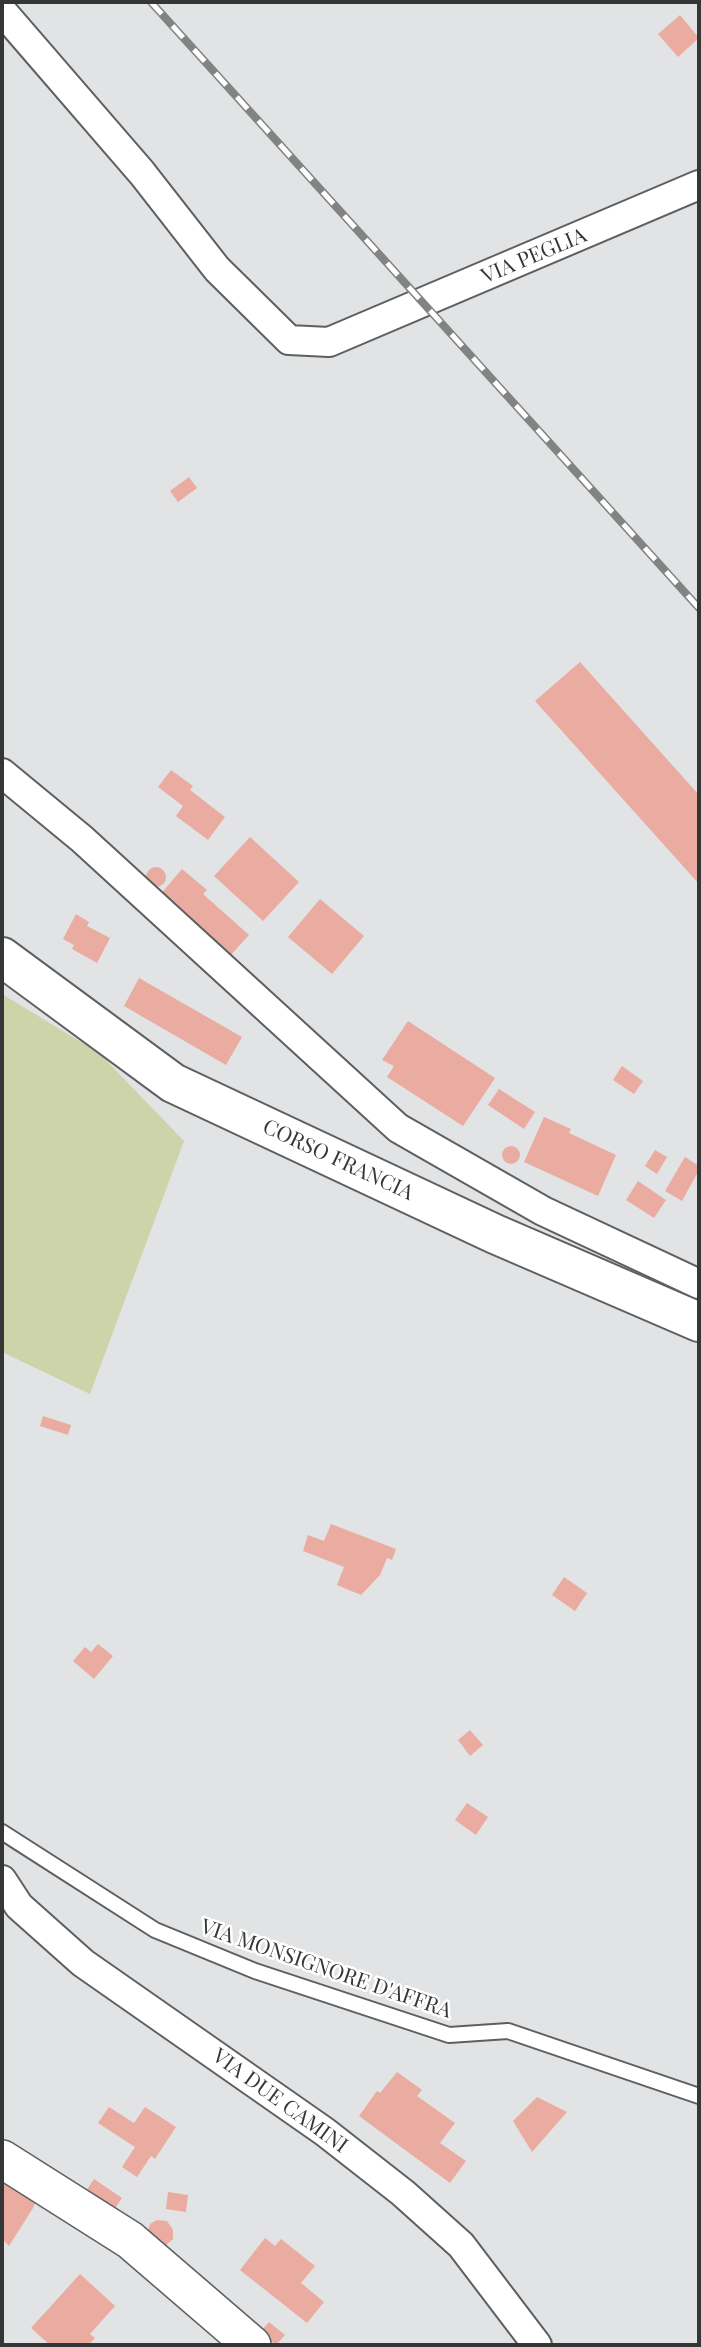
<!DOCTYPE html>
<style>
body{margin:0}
#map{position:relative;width:701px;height:2347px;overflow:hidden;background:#e2e3e4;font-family:"Playfair Display",serif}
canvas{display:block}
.frame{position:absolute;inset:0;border:4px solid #353636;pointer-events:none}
</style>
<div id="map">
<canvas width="701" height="2347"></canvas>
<div class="frame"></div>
</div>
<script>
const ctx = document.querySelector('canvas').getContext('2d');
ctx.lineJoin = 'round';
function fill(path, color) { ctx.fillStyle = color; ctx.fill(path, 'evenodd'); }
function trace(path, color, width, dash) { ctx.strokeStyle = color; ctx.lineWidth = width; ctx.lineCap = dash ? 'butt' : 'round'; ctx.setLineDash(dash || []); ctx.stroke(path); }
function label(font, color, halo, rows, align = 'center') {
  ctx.font = font + ' "Playfair Display",serif'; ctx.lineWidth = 5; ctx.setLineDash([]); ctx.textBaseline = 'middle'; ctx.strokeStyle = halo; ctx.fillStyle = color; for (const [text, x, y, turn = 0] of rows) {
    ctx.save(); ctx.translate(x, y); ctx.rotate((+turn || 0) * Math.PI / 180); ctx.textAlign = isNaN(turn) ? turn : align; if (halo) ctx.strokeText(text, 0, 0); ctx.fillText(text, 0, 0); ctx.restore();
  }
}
fill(new Path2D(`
 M2 994 99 1053 184 1141 90 1394 2 1352Z`), '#cdd4a9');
fill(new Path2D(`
 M680 15 699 38 678 57 658 34Z
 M189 477 197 488 178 502 170 491Z
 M580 662 699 795V884L535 701Z
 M171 770 193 786 190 790 225 817 208 840 176 816 183 806 158 787Z
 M250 837 299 882 263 921 214 876Z
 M146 877a10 10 0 1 1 20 0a10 10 0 1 1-20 0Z
 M182 869 207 890 203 894 249 935 229 957 159 896Z
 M320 899 364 936 332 974 288 937Z
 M76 914 89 922 87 926 110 938 97 963 72 949 74 945 63 939Z
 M139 978 242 1037 226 1065 124 1006Z
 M408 1021 495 1078 463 1126 387 1077 394 1066 382 1060Z
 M622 1066 643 1081 634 1094 613 1080Z
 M499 1089 535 1112 524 1129 488 1105Z
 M544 1117 571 1129 569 1133 616 1155 598 1196 524 1162Z
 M502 1155a9 9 0 1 1 18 0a9 9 0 1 1-18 0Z
 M655 1150 667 1157 657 1174 645 1166Z
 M685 1157 699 1166V1170L682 1201 665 1191Z
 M638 1181 666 1200 654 1218 626 1200Z
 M43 1416 71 1425 68 1435 40 1426Z
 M331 1524 396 1549 392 1560 387 1558 380 1575 361 1595 337 1585 344 1567 303 1551 308 1535 324 1541Z
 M564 1577 587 1593 575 1611 552 1595Z
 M98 1644 113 1656 94 1679 73 1661 85 1647 91 1652Z
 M470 1730 483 1745 470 1756 458 1740Z
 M467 1803 488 1817 476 1835 455 1820Z
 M397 2072 422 2090 417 2096 455 2123 440 2143 466 2161 450 2183 359 2116 377 2091 380 2093Z
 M537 2097 567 2112 532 2152 513 2121Z
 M109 2107 134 2123 145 2107 176 2127 155 2159 151 2156 137 2177 122 2167 135 2147 98 2123Z
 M2 2169 38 2195 33 2208 9 2246 2 2239Z
 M94 2179 122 2198 110 2216 82 2197Z
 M168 2192 188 2195 186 2212 166 2209Z
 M157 2220 167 2221 173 2230V2239L165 2246 147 2234 150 2224Z
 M265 2238 275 2246 281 2239 315 2266 301 2283 324 2302 307 2323 240 2270Z
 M80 2274 115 2306 90 2334 95 2338 88 2345H50L31 2328Z
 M269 2322 285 2335 276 2345 260 2332Z`), '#eaaba1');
const service = new Path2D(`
 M2 1832 155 1930 255 1971 449 2035 508 2031 699 2096`);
const minor = new Path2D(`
 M2 11 142 173 217 269 289 340 329 342 699 185
 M2 773 82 839 398 1128 543 1211 699 1284
 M2 1880 19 1906 83 1963 325 2132 403 2193 461 2245 537 2345`);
const tertiary = new Path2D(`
 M2 2159 130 2240 252 2345`);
const primary = new Path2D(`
 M2 957 173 1083 495 1234 699 1322`);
trace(service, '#5e5f60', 18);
trace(minor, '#5e5f60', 32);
trace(tertiary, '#5e5f60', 40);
trace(primary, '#5e5f60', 42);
trace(service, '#fff', 14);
trace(minor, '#fff', 28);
trace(tertiary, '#fff', 37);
trace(primary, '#fff', 38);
const rail = new Path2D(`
 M151 2 699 608`);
trace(rail, '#828383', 8);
trace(rail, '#fff', 5, [16]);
label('21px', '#353636', '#fff', [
 ["VIA PEGLIA",534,256,-23],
 ["CORSO FRANCIA",338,1160,25],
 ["VIA MONSIGNORE D'AFFRA",326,1969,19],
 ["VIA DUE CAMINI",280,2101,36]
]);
</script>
